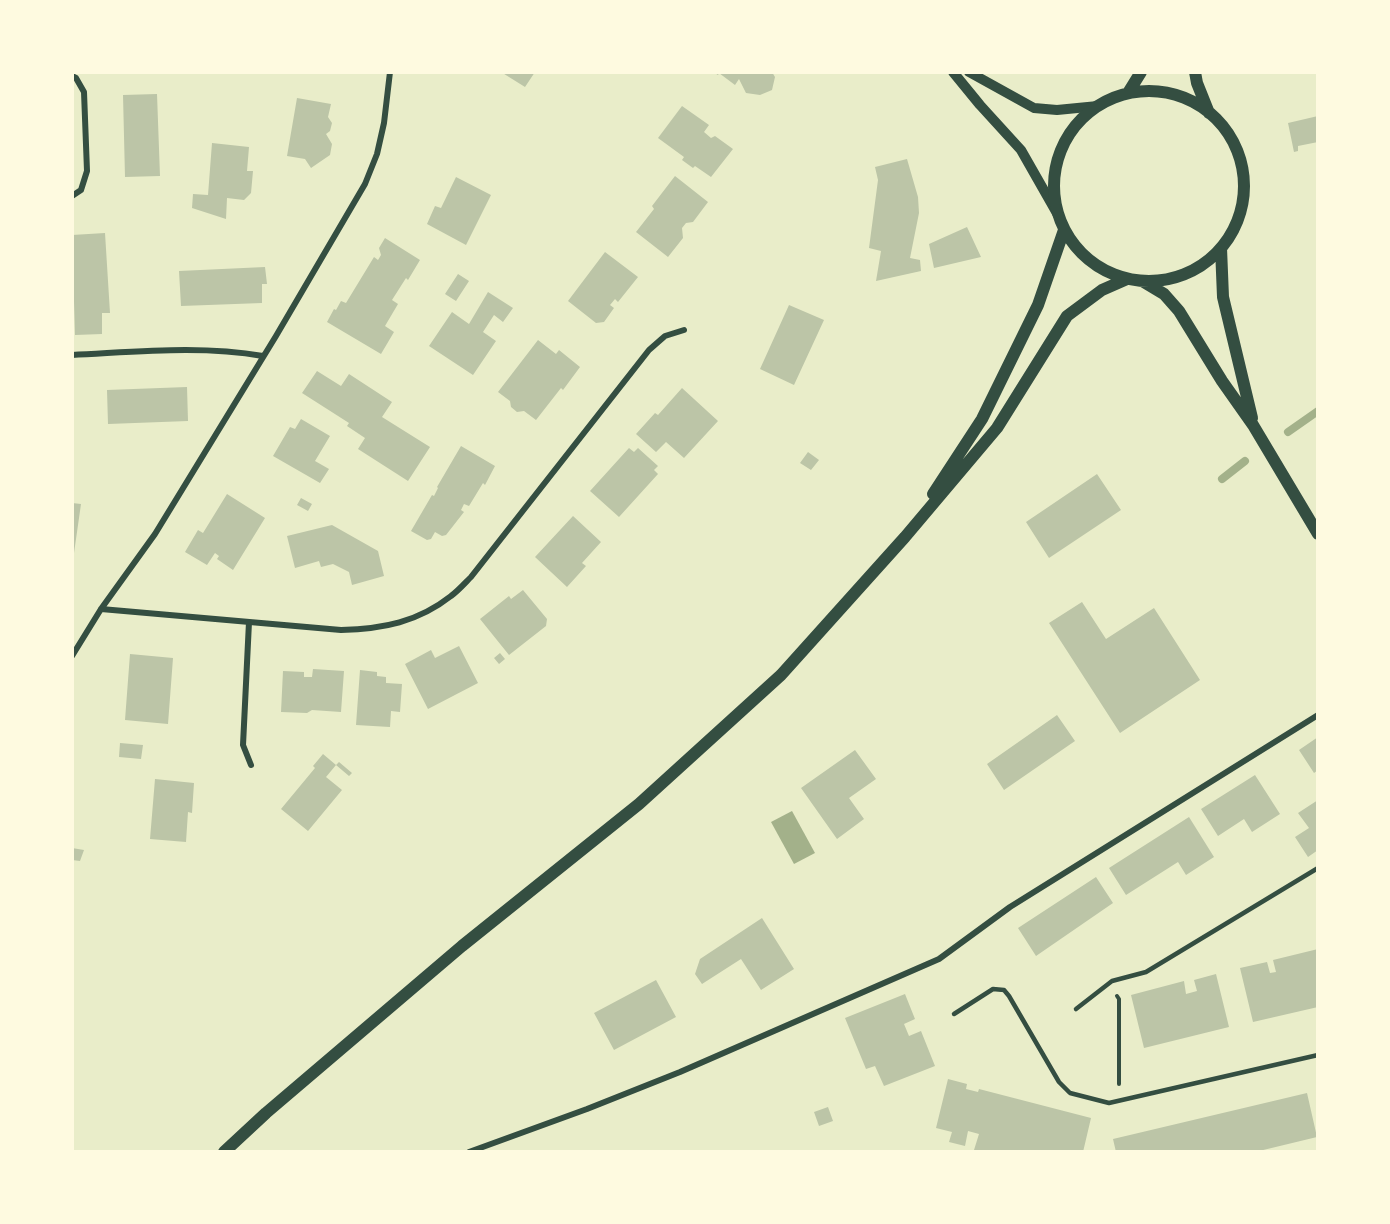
<!DOCTYPE html>
<style>
body{margin:0}
#map{position:relative;width:1390px;height:1224px;overflow:hidden;background:#e9edc9;font-family:"Asap Condensed",sans-serif}
canvas{display:block}
.frame{position:absolute;inset:0;border:74px solid #fefae0;pointer-events:none}
</style>
<div id="map">
<canvas width="1390" height="1224"></canvas>
<div class="frame"></div>
</div>
<script>
const ctx = document.querySelector('canvas').getContext('2d');
ctx.lineJoin = 'round';
function fill(path, color) { ctx.fillStyle = color; ctx.fill(path, 'evenodd'); }
function trace(path, color, width, dash) { ctx.strokeStyle = color; ctx.lineWidth = width; ctx.lineCap = dash ? 'butt' : 'round'; ctx.setLineDash(dash || []); ctx.stroke(path); }
fill(new Path2D(`
 M792 811 815 853 794 864 771 822Z`), '#a3b18a');
trace(new Path2D(`
 M1288 432 1318 411
 M1222 479 1245 461`), '#a3b18a', 8);
fill(new Path2D(`
 M501 72H535L525 87Z
 M713 72H772L775 77 772 90 760 95 746 93 739 79 735 85 719 73 718 75Z
 M157 94 160 176 125 177 123 95Z
 M297 98 331 104 328 117 332 123 330 131 326 134 332 144 330 155 311 168 305 159 287 156Z
 M682 106 709 125 704 132 711 138 715 136 733 149 711 177 695 166 693 168 682 160 684 157 658 138Z
 M1318 116V142L1298 146V151L1294 152 1288 123Z
 M212 143 249 147 247 171H253L251 193 244 200 227 198 226 219 192 208 193 194 208 195Z
 M907 159 918 197 919 213 910 258 920 260 921 271 876 281 881 251 869 248 878 180 875 167Z
 M675 176 708 202 693 222 686 223 682 228 683 238 668 257 636 232 654 209 652 206Z
 M456 177 491 195 466 245 427 224 435 206 441 208Z
 M967 227 981 257 934 268 929 244Z
 M105 233 110 313H102V334L75 335 72 235Z
 M385 238 420 260 408 280 406 278 392 300 398 304 385 326 394 332 381 354 327 322 334 309 336 310 341 301 346 303 374 257 378 260 381 255 379 248Z
 M605 252 638 277 618 302 615 299 610 305 614 308 604 322 596 323 568 301Z
 M265 267 267 284H262V303L181 306 179 271Z
 M458 274 469 281 456 301 445 294Z
 M488 292 513 308 503 322 494 315 483 332 496 341 473 375 429 346 452 312 469 324Z
 M789 305 824 320 794 385 760 369Z
 M538 340 556 354 559 350 580 367 563 390 561 388 536 420 524 411 517 412 511 407 510 401 498 392Z
 M317 371 341 386 349 374 392 402 382 417 430 447 408 481 358 449 365 438 347 426 349 423 302 393Z
 M187 387 188 421 108 424 107 390Z
 M682 388 718 421 684 458 666 442 656 452 636 434 655 413 658 415Z
 M301 419 330 436 315 461 329 469 320 483 273 456 290 427 295 429Z
 M461 446 495 466 485 485 483 483 469 506 464 504 461 510 464 512 446 535 442 536 435 532 431 539 427 540 411 531 432 495 434 496 438 488 437 487Z
 M629 448 634 452 638 448 658 466 654 470 658 474 619 517 590 491Z
 M808 452 819 460 811 470 800 463Z
 M1097 474 1121 510 1049 558 1026 522Z
 M227 494 265 518 233 570 217 559 219 556 215 553 207 565 185 552 198 530 203 533Z
 M301 498 312 504 308 511 297 505Z
 M72 503 81 504 73 560H72Z
 M573 516 601 542 582 563 586 566 567 587 535 557Z
 M332 525 378 551 384 576 352 585 349 572 333 564 321 567 319 561 295 568 287 536Z
 M523 590 547 619 546 626 509 655 480 619 509 596 511 599Z
 M1082 602 1106 639 1154 608 1200 680 1120 733 1049 623Z
 M459 646 478 683 428 709 405 664 431 650 435 658Z
 M500 653 505 659 499 664 494 658Z
 M130 654 173 658 168 724 125 720Z
 M313 669 344 671 341 712 312 710 307 713 281 712 283 671 304 672V677H312Z
 M360 670 377 672V676L386 677V683L402 684 400 712 391 711 390 727 356 725Z
 M1057 715 1075 741 1004 790 987 764Z
 M1318 737V770L1314 773 1299 750Z
 M120 743 143 745 141 759 119 757Z
 M855 750 876 779 849 798 864 819 837 839 801 788Z
 M323 754 336 765 326 777 342 790 308 831 281 809 315 768 313 766Z
 M339 762 352 773 349 776 336 765Z
 M1255 775 1280 814 1252 832 1244 819 1218 836 1201 809Z
 M155 779 194 783 192 813 188 812 186 842 150 839Z
 M1318 800V839L1316 841 1318 844V850L1308 857 1295 837 1309 828 1298 813Z
 M1189 817 1214 857 1186 875 1178 862 1126 895 1109 868Z
 M72 848 84 850 80 861 72 860Z
 M1096 877 1113 903 1036 956 1018 928Z
 M762 918 794 969 761 990 741 959 702 984 695 974 700 959Z
 M1318 949V1007L1253 1022 1240 968 1267 962 1270 973 1276 972 1273 960Z
 M1216 974 1229 1027 1144 1048 1131 995 1184 981 1186 994 1197 991 1194 980Z
 M656 980 676 1017 614 1050 594 1013Z
 M905 994 915 1019 904 1024 909 1036 921 1031 935 1066 884 1086 875 1066 866 1069 845 1018Z
 M948 1079 967 1084 966 1089 978 1092 979 1089 1091 1118 1083 1152H980L974 1150 979 1134 968 1131 965 1146 949 1142 952 1132 936 1128Z
 M1307 1093 1317 1137 1255 1152H1116L1113 1139Z
 M828 1107 833 1121 819 1126 814 1112Z`), '#bcc5a7');
trace(new Path2D(`
 M1117 996 1119 999V1084`), '#344e41', 4);
trace(new Path2D(`
 M1076 1009 1112 981 1146 972 1318 868
 M954 1014 993 989 1004 990 1009 996 1059 1082 1070 1093 1109 1103 1318 1055`), '#344e41', 4.5);
trace(new Path2D(`
 M72 76 76 78 84 92 87 171 81 190 72 196
 M72 355C136 352 200 345 263 356
 M101 609 341 630C383 629 418 622 451 596 458 591 465 583 471 577L649 350 665 336 684 330
 M249 622 243 745 251 765
 M72 656 101 609 155 534 276 336 365 184 377 154 384 123 390 72
 M469 1152 587 1109 680 1072 939 959 1010 907 1318 715`), '#344e41', 6);
trace(new Path2D(`
 M953 72 980 105 1021 150 1058 215
 M969 72 1034 108 1057 110 1098 106`), '#344e41', 10);
trace(new Path2D(`
 M1195 72 1197 83 1209 113
 M1054 186a95 95 0 1 1 190 0a95 95 0 1 1-190 0Z
 M1128 93 1141 72
 M1221 248 1223 297 1252 418
 M1144 282 1164 294 1179 311 1222 381 1253 425 1318 534
 M933 494 982 419 1038 305 1064 230
 M224 1152 266 1113 462 946 639 804 781 675 905 537 997 428 1067 316 1102 290 1127 279`), '#344e41', 12);
</script>
